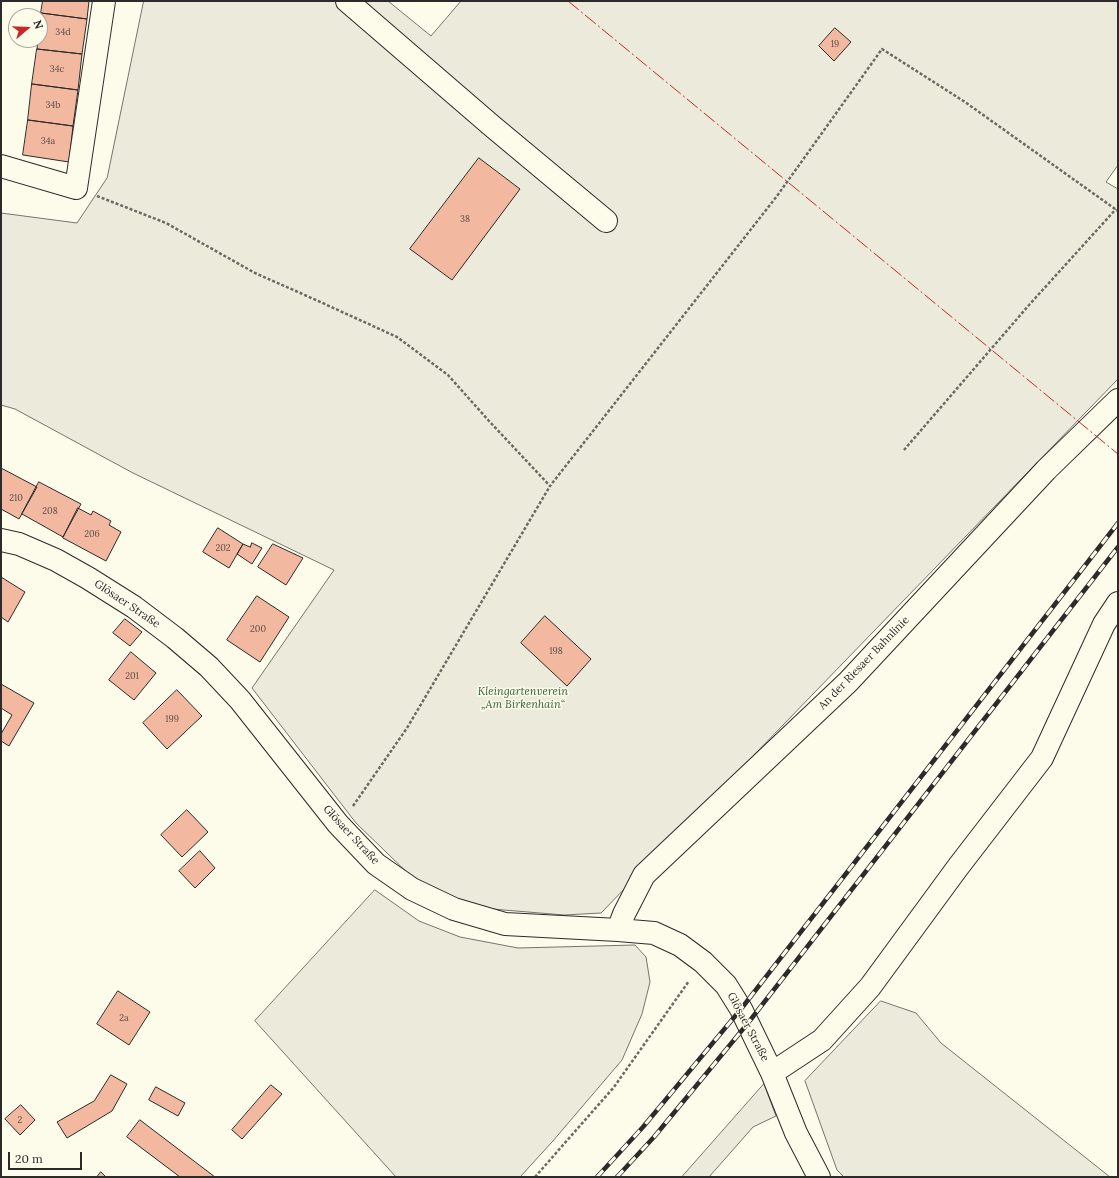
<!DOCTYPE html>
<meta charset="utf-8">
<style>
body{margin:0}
#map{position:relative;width:1119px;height:1178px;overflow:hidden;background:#fdfbea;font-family:Lora,serif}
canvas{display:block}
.frame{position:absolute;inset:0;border:2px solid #2b2b2b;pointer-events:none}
.north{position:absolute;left:8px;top:8px;width:40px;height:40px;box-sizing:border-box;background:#fdfbea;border:1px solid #a9a89e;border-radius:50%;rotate:71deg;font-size:11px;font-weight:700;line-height:16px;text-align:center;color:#2b2b2b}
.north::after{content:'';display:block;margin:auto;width:14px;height:18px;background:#c62828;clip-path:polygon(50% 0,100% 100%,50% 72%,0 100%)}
.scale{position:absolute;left:8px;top:1152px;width:74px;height:18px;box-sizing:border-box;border:2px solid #2b2b2b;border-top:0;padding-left:5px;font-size:12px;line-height:14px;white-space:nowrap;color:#2b2b2b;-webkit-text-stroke:3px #fdfbea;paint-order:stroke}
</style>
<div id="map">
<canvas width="1119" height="1178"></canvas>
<div class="frame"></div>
<div class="north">N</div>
<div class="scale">20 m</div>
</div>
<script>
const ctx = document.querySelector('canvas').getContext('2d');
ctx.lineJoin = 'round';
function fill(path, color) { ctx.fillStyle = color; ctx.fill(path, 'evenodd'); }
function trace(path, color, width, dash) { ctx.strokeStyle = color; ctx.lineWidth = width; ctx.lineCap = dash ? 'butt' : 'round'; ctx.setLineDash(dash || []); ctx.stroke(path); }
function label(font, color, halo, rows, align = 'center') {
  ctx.font = font + ' Lora,serif'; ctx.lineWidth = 3; ctx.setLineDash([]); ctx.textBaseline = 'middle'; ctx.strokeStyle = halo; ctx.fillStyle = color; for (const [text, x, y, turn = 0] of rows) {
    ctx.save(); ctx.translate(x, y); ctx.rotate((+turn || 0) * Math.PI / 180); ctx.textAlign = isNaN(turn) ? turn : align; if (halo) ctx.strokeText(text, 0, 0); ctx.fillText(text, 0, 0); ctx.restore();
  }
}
const green = new Path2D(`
 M144 1H388L431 36 461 1H1118V165L1106 182 1118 189V379L601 913 564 915 468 907 416 881 356 823 252 688 334 570 133 473 15 409 1 405V213L77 223 107 178Z
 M375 890 419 921 460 937 518 948 635 945 646 957 650 982 642 1014 622 1060 552 1142 520 1177H396L255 1021Z
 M881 1001 916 1013 941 1043 1110 1177H844L837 1170 805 1081Z
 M764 1084 776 1116 753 1127 709 1177H682Z`);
fill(green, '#ecebdb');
trace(green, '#74746e', 1);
const building = new Path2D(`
 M43 1H89L87 19 41 13Z
 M41 13 87 19 82 54 37 49 38 40H40V24Z
 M835 28 851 42 834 61 819 46Z
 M37 49 82 54 78 90 32 84Z
 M32 84 78 90 73 126 28 120Z
 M28 120 73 126 69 162 23 155Z
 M479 158 520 189 452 280 410 249Z
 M1 468 37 487 19 519 1 509Z
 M39 482 81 504 63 537 22 514Z
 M78 508 91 515 93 511 111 521 109 525 121 532 106 561 63 538Z
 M218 528 243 544 229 568 203 552Z
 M252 543 262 548 252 564 237 554 243 544 250 547Z
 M273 544 303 558 286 585 258 567Z
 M1 577 25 592 8 622 1 617Z
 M257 596 289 617 260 662 227 640Z
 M545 616 591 659 567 686 521 643Z
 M125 619 142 632 130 646 113 633Z
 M131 652 156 673 134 700 109 680Z
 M1 684 34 703 9 746 1 741V734L12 715 1 708Z
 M177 690 202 716 167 749 143 723Z
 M187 810 208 832 182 857 161 835Z
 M200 851 215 868 195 888 179 871Z
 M118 991 150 1012 129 1045 97 1024Z
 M111 1075 127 1084 112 1111 67 1138 57 1122 94 1101Z
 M271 1085 282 1094 242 1139 232 1130Z
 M156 1087 185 1103 178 1116 149 1100Z
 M21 1105 35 1120 20 1135 5 1119Z
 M140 1120 215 1177H180L127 1137Z
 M101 1172 106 1177H97Z`);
fill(building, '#f2b8a0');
trace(building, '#2b2b2b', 1);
const minor = new Path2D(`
 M347 1 492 126 606 221
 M1 166 76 188 104 1
 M1 540 19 544 56 560 88 578 134 607 175 638 209 667 240 700 338 824 376 864 412 889 454 909 505 924 618 930 654 933 680 945 703 962 726 985 741 1009 772 1073 796 1133 819 1177
 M618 930 624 914 644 875 848 682 1046 470 1118 400
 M772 1073 822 1040 870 987 958 867 1042 758 1104 624 1118 603`);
trace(minor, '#2b2b2b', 24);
trace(new Path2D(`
 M97 196 166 223 255 273 316 300 397 337 448 375 489 421 550 486 777 196 882 49 965 102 1118 211
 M904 450 1029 305 1116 209
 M353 806 407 728 550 486
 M535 1177 614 1087 689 981`), '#6a6964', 2.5, [3, 2]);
trace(minor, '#fdfbea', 22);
const rail = new Path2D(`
 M597 1177 643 1127 741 1009 1118 523
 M617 1177 654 1137 748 1023 1118 547`);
trace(rail, '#2b2b2b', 4.5);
trace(rail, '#fdfbea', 3, [9]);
trace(new Path2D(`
 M568 1 1118 454`), '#c62828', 1, [14, 3, 2, 3]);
label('9px', '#5d4e48', null, [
 ["34d",63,32],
 ["19",835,44],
 ["34c",57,69],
 ["34b",53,105],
 ["34a",48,141],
 ["38",465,219],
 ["210",16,498],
 ["208",50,511],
 ["206",92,534],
 ["202",223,548],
 ["200",258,629],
 ["198",556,651],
 ["201",132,676],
 ["199",172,719],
 ["2a",124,1018],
 ["2",20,1120]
]);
label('11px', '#2b2b2b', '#fdfbea', [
 ["Glösaer Straße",127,604,34],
 ["An der Riesaer Bahnlinie",864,663,-46],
 ["Glösaer Straße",351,835,47],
 ["Glösaer Straße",748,1027,62]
]);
label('italic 11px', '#34623c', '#fdfbea', [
 ["Kleingartenverein",523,692],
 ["„Am Birkenhain“",523,705]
]);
</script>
